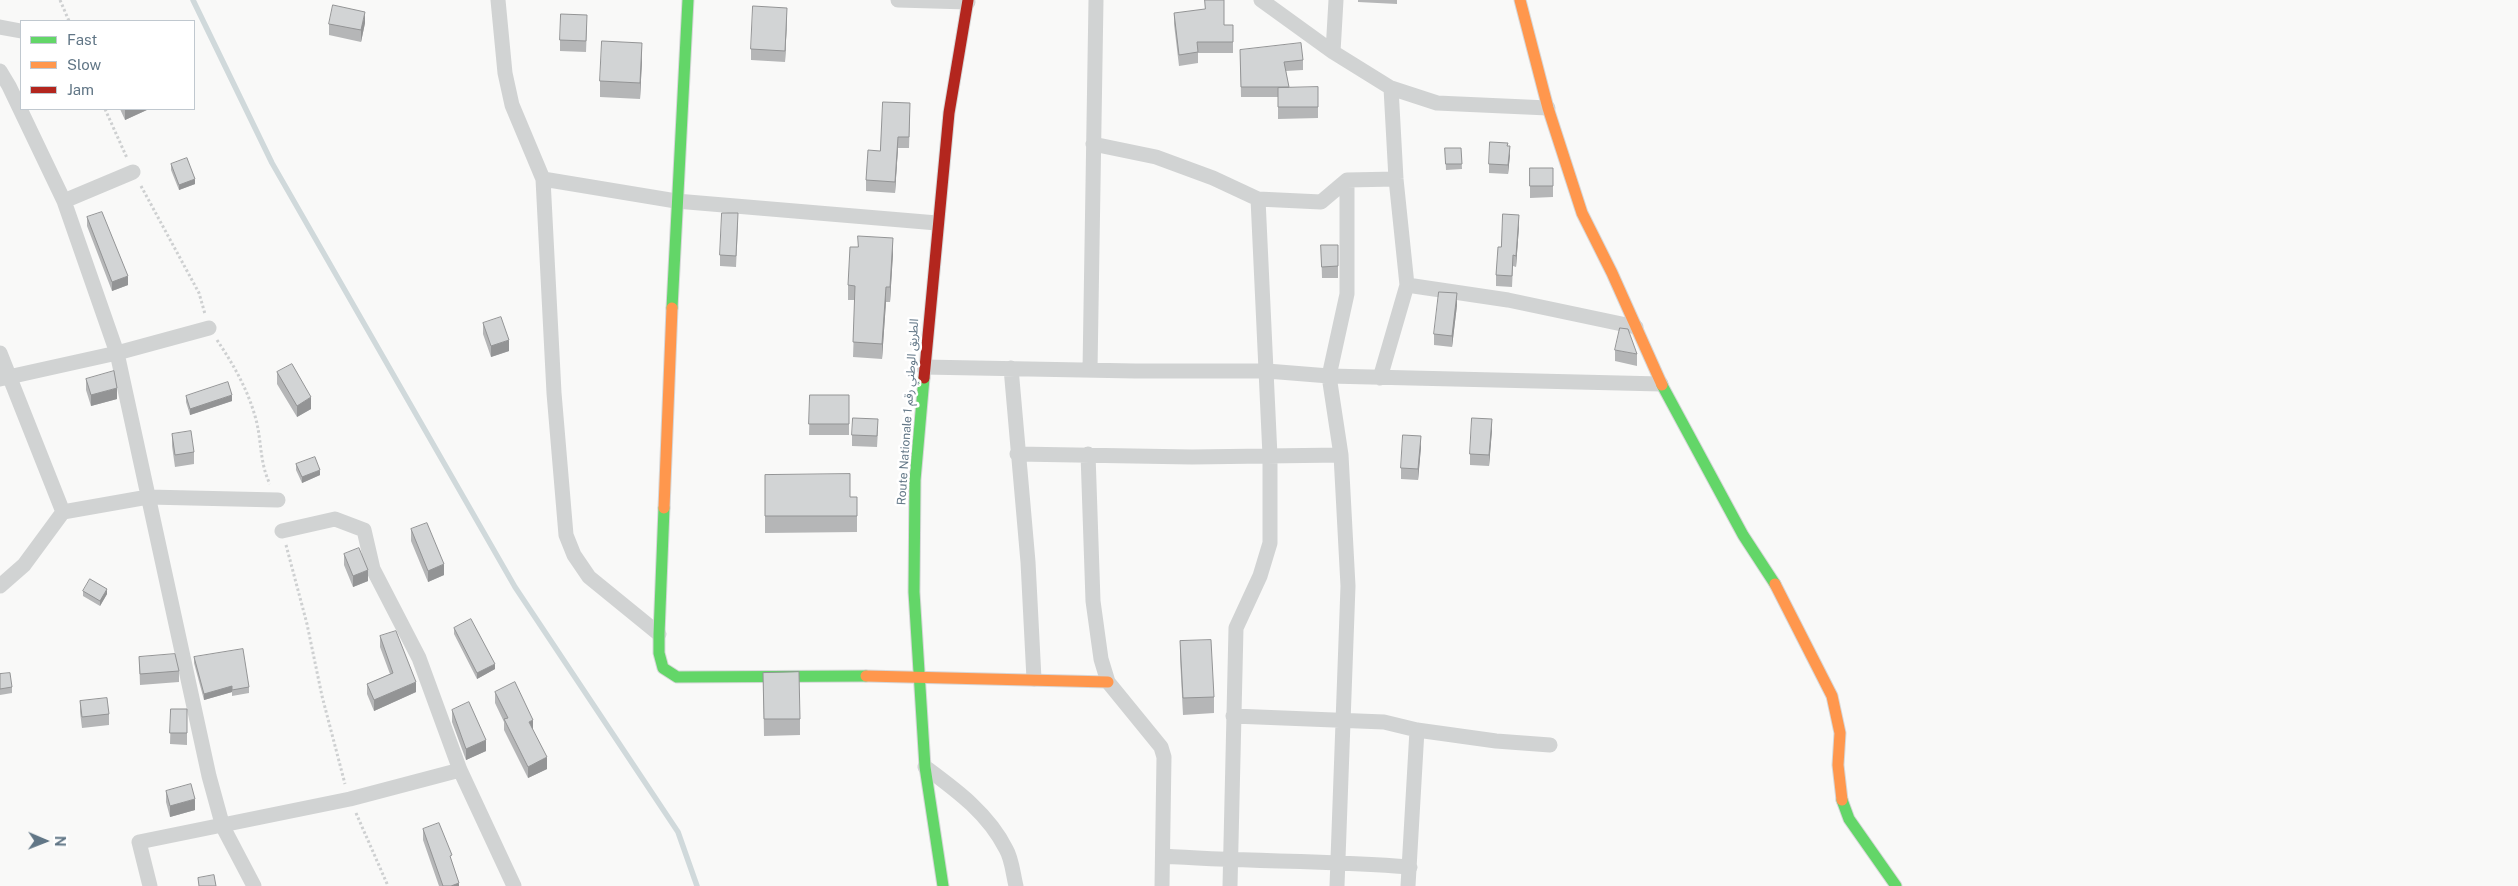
<!DOCTYPE html>
<meta charset="utf-8">
<style>
body{margin:0}
#map{position:relative;width:2518px;height:886px;overflow:hidden;background:#f9f9f8;font-family:"Public Sans",sans-serif}
canvas{display:block}
.legend{position:absolute;left:20px;top:20px;width:175px;height:90px;box-sizing:border-box;background:#fff;border:1px solid #c0c8cf;margin:0;padding:6px 9px;list-style:none;font-size:15px;color:#617686}
.legend li{display:flex;align-items:center;gap:10px;height:25px}
.legend b{width:25px;border:1px solid #c0c8cf}
.north{position:absolute;left:20px;top:816px;width:50px;height:50px;-webkit-text-stroke:4px #fff;paint-order:stroke;rotate:91deg;font-size:14px;font-weight:700;line-height:20px;text-align:center;color:#617686}
.north::after{content:'';display:block;margin:auto;width:18px;height:22px;background:#617686;clip-path:polygon(50% 0,100% 100%,50% 72%,0 100%)}
</style>
<div id="map">
<canvas width="2518" height="886"></canvas>
<ul class="legend">
<li><b style="height:6px;background:#63d668"></b>Fast</li>
<li><b style="height:6px;background:#ff974d"></b>Slow</li>
<li><b style="height:6px;background:#b3261e"></b>Jam</li>
</ul>
<div class="north">N</div>
</div>
<script>
const ctx = document.querySelector('canvas').getContext('2d');
ctx.lineJoin = 'round';
function trace(path, color, width, dash) { ctx.strokeStyle = color; ctx.lineWidth = width; ctx.lineCap = dash ? 'butt' : 'round'; ctx.setLineDash(dash || []); ctx.stroke(path); }
function fill(path, color) { ctx.fillStyle = color; ctx.fill(path, 'evenodd'); }
function label(font, color, halo, rows, align = 'center') {
  ctx.font = font + ' "Public Sans","Noto Sans Arabic",sans-serif'; ctx.lineWidth = 5; ctx.setLineDash([]); ctx.textBaseline = 'middle'; ctx.strokeStyle = halo; ctx.fillStyle = color; for (const [text, x, y, turn = 0] of rows) {
    ctx.save(); ctx.translate(x, y); ctx.rotate((+turn || 0) * Math.PI / 180); ctx.textAlign = isNaN(turn) ? turn : align; if (halo) ctx.strokeText(text, 0, 0); ctx.fillText(text, 0, 0); ctx.restore();
  }
}
trace(new Path2D(`
 M193 0 272 163 515 587 678 832 697 886`), '#d0d9db', 5.5);
const fast = new Path2D(`
 M672 308 688 0
 M924 378 915 480 914 592 925 767 943 886
 M1662 385 1743 535 1775 584
 M664 508 659 634V653L663 668 677 677 866 676
 M1842 800 1849 819 1896 886`);
const slow = new Path2D(`
 M1520 0 1548 108 1582 213 1612 273 1662 385
 M664 508 672 308
 M1775 584 1832 696 1840 733 1838 765 1842 800
 M866 676 1108 682`);
const jam = new Path2D(`
 M924 378 949 113 968 0`);
trace(fast, '#d6d7d8', 13);
trace(slow, '#d6d7d8', 13);
trace(jam, '#d6d7d8', 13);
trace(new Path2D(`
 M60 0 69 21
 M105 109 127 158
 M141 186 199 293 205 314
 M217 340C233 364 247 388 255 416 262 439 259 462 270 484
 M286 545 307 624 322 696 345 784
 M356 813 388 886`), '#ced0d1', 3, [2.5, 2.5]);
trace(new Path2D(`
 M498 0 505 73 512 105 543 179 554 393 566 535 574 555 589 577 659 634
 M898 0 968 2
 M1261 0 1333 52 1391 88 1437 103 1548 108
 M0 27 21 31
 M1333 52 1336 0
 M0 71 9 86 64 201 117 353 209 776 223 827 254 886
 M1093 144 1156 157 1213 178 1258 199 1321 202 1347 180 1396 179
 M543 179 676 201 937 223
 M64 201 133 172
 M1407 285 1508 300 1636 327
 M0 353 63 512
 M923 367 1135 371H1267L1329 376 1661 384
 M1011 368 1028 562 1034 679
 M1090 370 1096 0
 M1380 378 1407 285 1396 179 1391 88
 M0 379 117 353 209 328
 M1017 454 1192 457 1341 455
 M1088 454 1093 601 1101 659 1108 682 1161 747 1164 757 1162 886
 M282 531 335 519 364 530 373 569 419 658 460 770 514 886
 M0 586 24 565 63 512 148 497 278 500
 M1233 716 1384 722 1417 730 1496 741 1550 745
 M925 767C956 790 988 813 1006 849 1012 859 1013 874 1016 886
 M1163 856C1245 862 1328 860 1410 867
 M150 886 139 842 350 799 460 770
 M1230 886 1236 628 1260 576 1270 543V456L1258 199
 M1337 886 1348 586 1341 455 1329 376 1347 294V180
 M1408 886 1417 730`), '#d1d3d3', 15);
trace(fast, '#63d668', 11);
trace(slow, '#ff974d', 11);
trace(jam, '#b3261e', 11);
fill(new Path2D(`
 M1358 0H1397V4L1358 2Z
 M1174 13 1224 25H1233V53H1198V63L1179 66 1174 24Z
 M787 19 785 62 751 60V49Z
 M365 23 361 42 329 35V24Z
 M587 26 586 52 560 51V40Z
 M1240 50 1303 60V70L1286 71 1289 88 1318 107V118L1278 119V97H1241Z
 M642 60 640 99 600 97V81Z
 M120 109H149L125 120Z
 M910 114 909 148H898L895 193 866 191V180L880 151Z
 M1445 148H1461L1462 169 1446 170Z
 M1510 155 1508 174 1489 173V164Z
 M171 164 195 184 179 190 171 170Z
 M1530 168H1553V197L1530 198Z
 M87 217 128 285 112 291 87 226Z
 M738 225 736 267 720 266V255Z
 M1519 226 1516 267 1513 266 1512 287 1496 286V275L1501 247Z
 M1321 245H1338V278H1322Z
 M893 253 890 302H886L882 359 853 357 855 300H848V285Z
 M1457 305 1452 347 1434 345V334Z
 M483 323 509 351 491 357 483 334Z
 M1615 350 1637 354V366L1615 361Z
 M277 372 311 409 297 417 277 384Z
 M86 379 117 399 91 406 86 390Z
 M810 395H849V435H809Z
 M186 396 232 401 190 415 186 402Z
 M878 430 877 447 852 446V435Z
 M1492 430 1489 466 1470 465V454Z
 M172 434 194 452V464L175 467 172 446Z
 M1421 447 1418 480 1401 479V468Z
 M296 464 320 475 302 483 296 470Z
 M765 475 850 497H857V532L765 533Z
 M411 529 444 575 428 582 411 541Z
 M344 554 368 581 353 587 344 565Z
 M83 591 107 594 100 606 83 596Z
 M454 628 495 669 477 679 454 634Z
 M380 636 416 692 374 711 367 694V684L390 674 380 647Z
 M1180 641 1214 697V713L1183 715 1180 658Z
 M139 657 179 671V682L140 685Z
 M194 657 249 687V693L232 696V692L204 700 194 663Z
 M763 673 800 719V735L764 736Z
 M0 674 12 687V693L0 695Z
 M495 692 547 769 528 778 504 730V722L495 703Z
 M80 701 109 714V725L82 728 80 712Z
 M171 709H187V745L170 744Z
 M452 710 486 751 466 760 452 722Z
 M166 791 195 810 170 817 166 802Z
 M423 829 452 862 459 886H439L423 840Z`), '#b5b6b7');
fill(new Path2D(`
 M787 8V19L785 62V51Z
 M365 12V23L361 42V30Z
 M642 43V60L640 99V83Z
 M125 109H149L125 120Z
 M898 137V148L895 193V182Z
 M1510 146V155L1508 174V165Z
 M195 179V184L179 190V185Z
 M1519 215V226L1516 267V256Z
 M893 238V253L890 302V287Z
 M128 276V285L112 291V282Z
 M886 287V302L882 359V344Z
 M1457 293V305L1452 347V336Z
 M509 340V351L491 357V346Z
 M117 388V399L91 406V395Z
 M232 395V401L190 415V409Z
 M311 397V409L297 417V406Z
 M1492 419V430L1489 466V455Z
 M1421 436V447L1418 480V469Z
 M320 470V475L302 483V477Z
 M444 564V575L428 582V571Z
 M368 570V581L353 587V576Z
 M107 589V594L100 606V601Z
 M495 664V669L477 679V673Z
 M416 682V692L374 711V700Z
 M232 686V692L204 700V694Z
 M533 720V731L529 722Z
 M486 740V751L466 760V749Z
 M547 757V769L528 778V767Z
 M195 799V810L170 817V806Z
 M459 883V886H451Z`), '#939495');
const building = new Path2D(`
 M1205 0H1224V25H1233V42H1197L1198 52 1179 55 1174 13 1205 9Z
 M333 5 365 12 361 30 329 24Z
 M753 6 787 8 785 51 751 49Z
 M561 14 587 15 586 41 560 40Z
 M602 41 642 43 640 83 600 81Z
 M1301 43 1303 60 1284 62 1289 87H1241L1240 50Z
 M1318 87V107H1278V88Z
 M883 102 910 103 909 137H898L895 182 866 180 868 150 880 151Z
 M1490 142 1508 143 1507 146H1510L1508 165 1489 164Z
 M1445 148H1461L1462 164H1446Z
 M187 158 195 179 179 185 171 164Z
 M1530 168H1553V186H1530Z
 M102 212 128 276 112 282 87 217Z
 M722 213H738L736 256 720 255Z
 M1503 214 1519 215 1516 256 1513 255 1512 276 1496 275 1498 247H1501Z
 M858 236 893 238 890 287H886L882 344 853 342 855 286 848 285 850 247H858Z
 M1321 245H1338V266L1322 267Z
 M1439 292 1457 293 1452 336 1434 334Z
 M501 317 509 340 491 346 483 323Z
 M1620 328 1628 329 1637 354 1615 350Z
 M292 364 311 397 297 406 277 372Z
 M114 371 117 388 91 395 86 379Z
 M228 382 232 395 190 409 186 396Z
 M810 395H849V424H809Z
 M853 418 878 419 877 436 852 435Z
 M1472 418 1492 419 1489 455 1470 454Z
 M191 431 194 452 175 455 172 434Z
 M1403 435 1421 436 1418 469 1401 468Z
 M315 457 320 470 302 477 296 464Z
 M850 474V497H857V516H765V475Z
 M427 523 444 564 428 571 411 529Z
 M359 548 368 570 353 576 344 554Z
 M90 579 107 589 100 601 83 591Z
 M471 619 495 664 477 673 454 628Z
 M396 631 416 682 374 700 367 684 393 673 380 636Z
 M1211 640 1214 697 1183 698 1180 641Z
 M243 649 249 687 232 690V686L204 694 194 657Z
 M175 654 179 671 140 674 139 657Z
 M799 672 800 719H764L763 673Z
 M10 673 12 687 0 689V674Z
 M515 682 533 720 529 722 547 757 528 767 504 719 508 718 495 692Z
 M107 698 109 714 82 717 80 701Z
 M469 702 486 740 466 749 452 710Z
 M171 709H187V733H170Z
 M191 784 195 799 170 806 166 791Z
 M439 823 452 855 450 856 459 883 451 886H443L423 829Z
 M214 875 216 886H199L198 878Z`);
fill(building, '#d2d4d5');
trace(building, '#939495', 1);
label('12px', '#617686', '#fff', [
 ["Route Nationale الطريق الوطني رقم 1",908,412,-86]
]);
</script>
